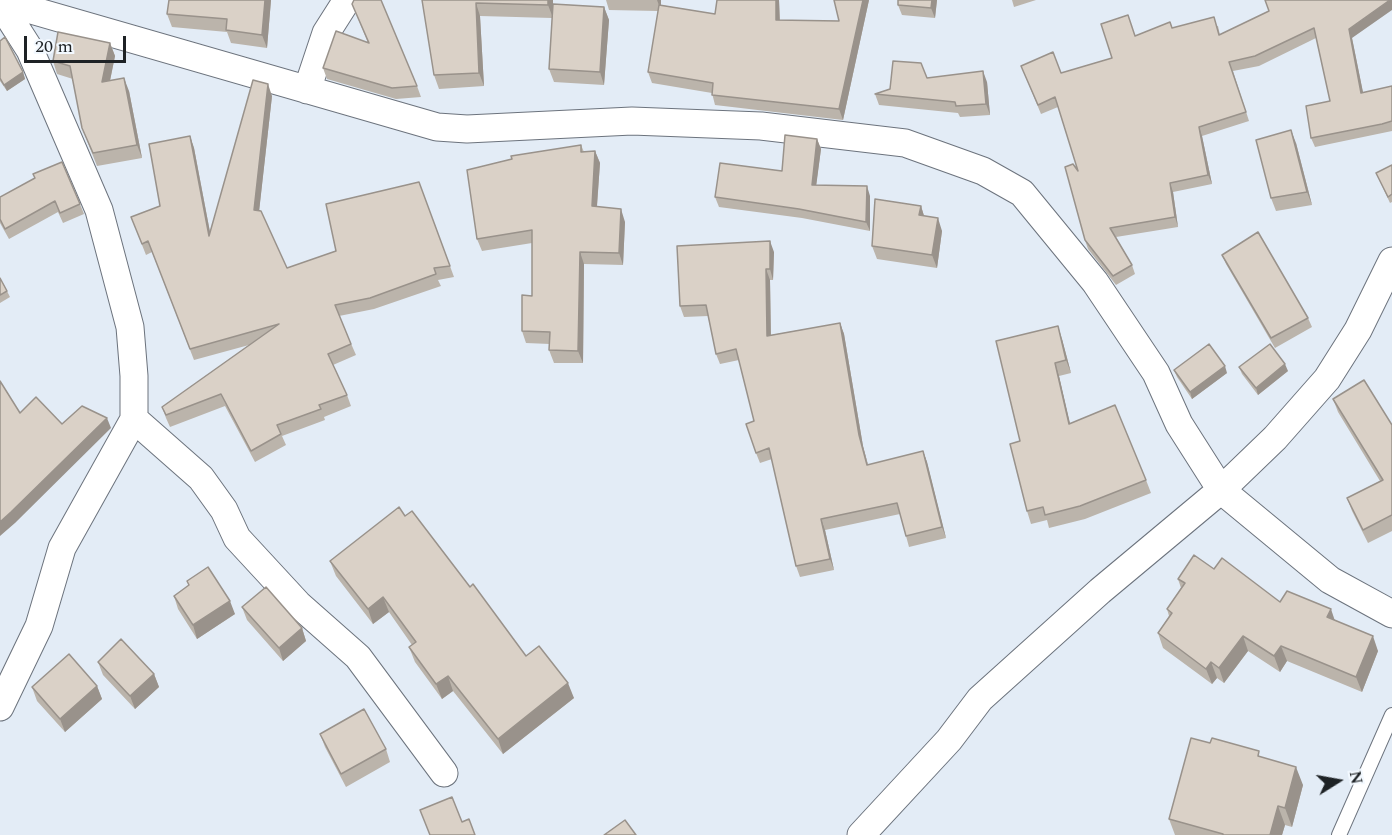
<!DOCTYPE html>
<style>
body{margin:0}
#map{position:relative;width:1392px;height:835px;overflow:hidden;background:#e3ecf6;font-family:Spectral,serif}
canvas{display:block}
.north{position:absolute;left:1308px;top:751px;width:60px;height:60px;-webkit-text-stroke:4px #f3f9ff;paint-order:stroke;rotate:79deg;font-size:16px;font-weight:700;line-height:24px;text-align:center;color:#1e2225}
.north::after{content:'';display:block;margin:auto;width:21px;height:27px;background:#1e2225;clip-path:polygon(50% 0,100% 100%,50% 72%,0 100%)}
.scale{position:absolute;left:24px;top:36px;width:102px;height:27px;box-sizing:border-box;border:3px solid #1e2225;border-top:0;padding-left:8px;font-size:18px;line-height:21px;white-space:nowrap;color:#1e2225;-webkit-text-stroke:4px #f3f9ff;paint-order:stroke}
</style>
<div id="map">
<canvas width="1392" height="835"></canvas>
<div class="north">N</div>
<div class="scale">20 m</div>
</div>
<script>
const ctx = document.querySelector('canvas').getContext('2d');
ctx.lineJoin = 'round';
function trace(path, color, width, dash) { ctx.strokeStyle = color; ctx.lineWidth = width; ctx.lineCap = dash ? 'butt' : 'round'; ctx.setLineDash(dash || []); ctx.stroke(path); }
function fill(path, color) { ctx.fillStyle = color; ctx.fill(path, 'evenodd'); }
const service = new Path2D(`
 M1339 835 1392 715`);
const minor = new Path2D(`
 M0 1 437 127 467 129 632 121 761 126 905 143 983 171 1022 193 1095 282 1156 373 1179 424 1221 490 1330 580 1392 614
 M0 3 30 50 99 210 130 327 134 376V419L62 548 39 626 0 707
 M307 90 326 33 347 0
 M134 419 201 478 224 510 237 538 298 604 358 657 444 773
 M861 835 949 740 980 699 1100 591 1221 490 1275 438 1327 379 1358 330 1392 261`);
trace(service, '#6c737d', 16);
trace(minor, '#6c737d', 29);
trace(service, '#fff', 14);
trace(minor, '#fff', 27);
fill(new Path2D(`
 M169 0H271L267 48 231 43 227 32 172 27 167 14Z
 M422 0 553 4 604 7 609 20 604 85 554 82 549 69 552 18 480 16 484 86 439 89 434 75Z
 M606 0H661V5L715 14 717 0H779L780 20 839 21 869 0 843 120 715 105 712 93 652 83 648 72 658 11 609 10Z
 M937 0 935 18 902 15 898 5Z
 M1012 0H1036L1014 7Z
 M352 4 417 86 421 97 396 99 327 79 323 68 368 43Z
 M1269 11 1352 38 1363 93 1392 86V131L1315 147 1311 138 1330 101 1316 38 1259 66 1233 71 1249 121 1202 136 1212 184 1173 192 1178 227 1116 237 1132 265 1135 274 1116 285 1088 249 1085 240 1078 171 1058 107 1041 114 1021 66 1061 73 1112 58 1135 36 1172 28 1218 26 1220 35Z
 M0 41 23 72 25 79 7 91 0 81Z
 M110 43 115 56 110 81 129 91 142 158 97 166 82 128 73 79 57 74 53 61Z
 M927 78 987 82 990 115 960 117 958 113 879 105 875 94Z
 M272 96 259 211 287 268 336 251 419 182 454 277 438 280 441 286 374 309 339 316 356 355 333 365 347 395 351 406 324 417 325 420 282 436 286 445 255 462 225 406 170 427 166 418 162 407 249 345 194 360 152 252 146 255 131 217 160 206 190 136 194 148 210 232Z
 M817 139 821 149 816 185 870 196V231L802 218 719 207 715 197 782 171Z
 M1296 143 1312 205 1276 211 1271 198Z
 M581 145 584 152 595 151 600 163 597 207 625 222 623 265 584 264 583 363H554L549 350 550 344 526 343 522 331 532 296V243L482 251 477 239Z
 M1392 165V202L1390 203 1376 173Z
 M0 197 80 204 84 214 63 223 58 212 9 239 0 223Z
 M921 206 924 216 942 231 937 268 877 259 872 246Z
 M774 252 773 280H770L771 335 840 323 844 334 863 446 868 465 923 451 927 462 946 538 909 547 900 514 825 530 834 570 800 577 796 566 772 459 760 463 756 453 754 421 739 360 720 364 716 354 708 316 684 317 680 306Z
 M1222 255 1308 318 1312 327 1275 348 1226 264Z
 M0 278 7 291 10 297 0 303Z
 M1062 339 1071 373 1059 376 1070 423 1146 480 1151 493 1085 519 1049 528 1047 520 1031 524 1027 511 1020 441Z
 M1239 367 1288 371 1258 395 1242 374Z
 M1174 370 1227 373 1192 399 1177 377Z
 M1333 399 1392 425V531L1368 543 1352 511 1347 498 1380 481 1338 412Z
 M405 516 470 587 526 656 574 698 503 754 453 691 442 699 415 662 409 647 412 645 389 612 373 624 336 576 330 561Z
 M1214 569 1280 602 1335 620 1378 651 1362 692 1287 661 1280 672 1248 651 1224 683 1217 678 1212 684 1163 648 1158 633 1169 616 1167 609 1181 588 1178 579Z
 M187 581 235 614 197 639 178 609 174 596 189 586Z
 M242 607 302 628 306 641 283 661 247 620Z
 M98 662 154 674 159 687 135 709 103 675Z
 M97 686 102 699 65 732 37 701 32 687Z
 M320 734 386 749 390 762 346 787 325 747Z
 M1262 757 1303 785 1292 827 1285 825 1282 835H1175L1169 819Z`), '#bbb4ab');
fill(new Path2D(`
 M265 0H271L267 48 262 35Z
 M548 0H553V18L548 5Z
 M657 0H661V11Z
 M776 0H779L780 30 776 20Z
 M863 0H869L843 120 839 109Z
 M932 0H937L935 18 931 8Z
 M1390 0H1392V10L1352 38 1365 102 1361 93 1349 29Z
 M476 3 480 16 484 86 479 73Z
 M604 7 609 20 604 85 600 72Z
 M110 43 115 56 107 95 102 82Z
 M983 71 987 82 990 115 986 104Z
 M23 72 25 79 7 91 4 85Z
 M124 78 129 91 142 158 137 145Z
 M268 84 272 96 258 221 254 210Z
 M1199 127 1202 136 1212 184 1208 175Z
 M1291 130 1296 143 1312 205 1307 192Z
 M190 136 194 148 213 248 209 236Z
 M817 139 821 149 815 195 812 185Z
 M595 151 600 163 596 218 592 206Z
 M1170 183 1173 192 1178 227 1175 217Z
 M867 186 870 196V231L866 222Z
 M921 206 925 219 919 215Z
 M621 209 625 222 623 265 619 253Z
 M938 218 942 231 937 268 932 255Z
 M770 241 774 252 773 280 770 269Z
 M580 252 584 264 583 363 578 351Z
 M766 269 770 280 771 346 767 336Z
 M840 323 844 334 863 446 871 476 859 435Z
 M1058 326 1062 339 1071 373 1066 360Z
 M1055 363 1059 376 1073 437 1069 424Z
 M1285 364 1288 371 1258 395 1256 388Z
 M1225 366 1227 373 1192 399 1190 392Z
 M107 418 111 428 15 523 0 536V522Z
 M923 451 927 462 946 538 942 527Z
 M821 519 825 530 834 570 830 559Z
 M383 597 389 612 373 624 368 609Z
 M230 601 235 614 197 639 193 625Z
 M1331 609 1336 624 1327 617Z
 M302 628 306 641 283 661 279 648Z
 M1243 636 1248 651 1224 683 1219 668Z
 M1373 636 1378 651 1362 692 1356 677Z
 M1281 646 1287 661 1280 672 1274 656Z
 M1211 662 1217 678 1212 684 1206 669Z
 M154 674 159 687 135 709 130 696Z
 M448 676 453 691 442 699 436 684Z
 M568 683 574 698 503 754 498 739Z
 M97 686 102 699 65 732 60 719Z
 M1296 767 1303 785 1292 827 1285 808Z
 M1278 806 1285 825 1282 835H1270Z`), '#99928b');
const building = new Path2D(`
 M169 0H265L262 35 226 30 227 19 167 14Z
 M354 0H381L417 86 392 88 323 68 336 31 369 43 352 4Z
 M422 0H548V5L476 3 479 73 434 75Z
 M717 0H776V20L839 21 834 0H863L839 109 712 95 713 83 648 72 659 5 715 14Z
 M898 0H932L931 8 898 5Z
 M1265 0H1390L1349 29 1361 93 1392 86V121L1382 124 1311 138 1306 106 1330 101 1314 28 1255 56 1229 62 1246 112 1199 127 1208 175 1170 183 1175 217 1110 228 1132 265 1113 276 1085 240 1065 167 1073 164 1078 171 1055 97 1038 105 1021 66 1053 52 1061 73 1112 58 1101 24 1128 15 1135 36 1170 22 1172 28 1214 17 1219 35 1269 11Z
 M553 4 604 7 600 72 549 69Z
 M58 32 110 43 102 82 124 78 137 145 93 153 82 128 70 66 53 61Z
 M5 37 23 72 4 85 0 78V41Z
 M893 61 921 63 927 78 983 71 986 104 956 106 955 102 875 94 890 89Z
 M253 80 268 84 254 210 261 211 287 268 336 251 326 204 419 182 450 266 434 268 436 274 370 298 335 305 351 344 328 354 347 395 319 405 321 409 277 425 281 434 251 451 221 394 166 415 162 407 279 324 190 349 148 241 142 244 131 217 160 206 149 144 190 136 209 236Z
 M1291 130 1307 192 1271 198 1256 140Z
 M785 135 817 139 812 185 867 186 866 222 799 209 715 197 720 163 782 171Z
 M581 145V152L595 151 592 206 621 209 619 253 580 252 578 351 549 350 550 332 522 331V295L532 296V230L477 239 467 170 512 159 511 156Z
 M62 162 80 204 60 213 55 201 5 229 0 219V197L35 178 33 174Z
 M1392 165V194L1388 197 1376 173Z
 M875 199 921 206 919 215 938 218 932 255 872 246Z
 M1258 232 1308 318 1271 338 1222 255Z
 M770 241V269H766L767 336 840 323 859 435 867 465 923 451 942 527 906 536 897 503 821 519 830 559 796 566 769 448 756 453 746 424 754 421 736 349 716 354 706 305 680 306 677 246Z
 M0 278 7 291 0 295Z
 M1058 326 1066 360 1055 363 1069 424 1115 405 1146 480 1080 506 1045 515 1043 507 1027 511 1010 444 1020 441 996 341Z
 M1209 344 1225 366 1190 392 1174 370Z
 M1270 344 1285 364 1256 388 1239 367Z
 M1364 380 1392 425V515L1363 530 1347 498 1383 480 1333 399Z
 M0 381 20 413 36 397 62 424 82 406 107 418 11 512 0 522Z
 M399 507 405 516 412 511 470 587 473 584 526 656 539 646 568 683 498 739 448 676 436 684 409 647 416 642 383 597 368 609 330 561Z
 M1194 555 1214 569 1222 558 1280 602 1287 591 1331 609 1327 617 1373 636 1356 677 1281 646 1274 656 1243 636 1219 668 1211 662 1206 669 1158 633 1172 613 1167 609 1185 583 1178 579Z
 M208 567 230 601 193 625 174 596 189 585 187 581Z
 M266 587 302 628 279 648 242 607Z
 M121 639 154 674 130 696 98 662Z
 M69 654 97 686 60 719 32 687Z
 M364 709 386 749 341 774 320 734Z
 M1191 738 1210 743 1212 738 1259 751 1258 756 1296 767 1285 808 1278 806 1270 835H1223V834L1169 819Z
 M452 797 462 822 469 819 475 835H430L420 810Z
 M625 820 636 835H604Z`);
fill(building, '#dad1c7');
trace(building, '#99928b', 1.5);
</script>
